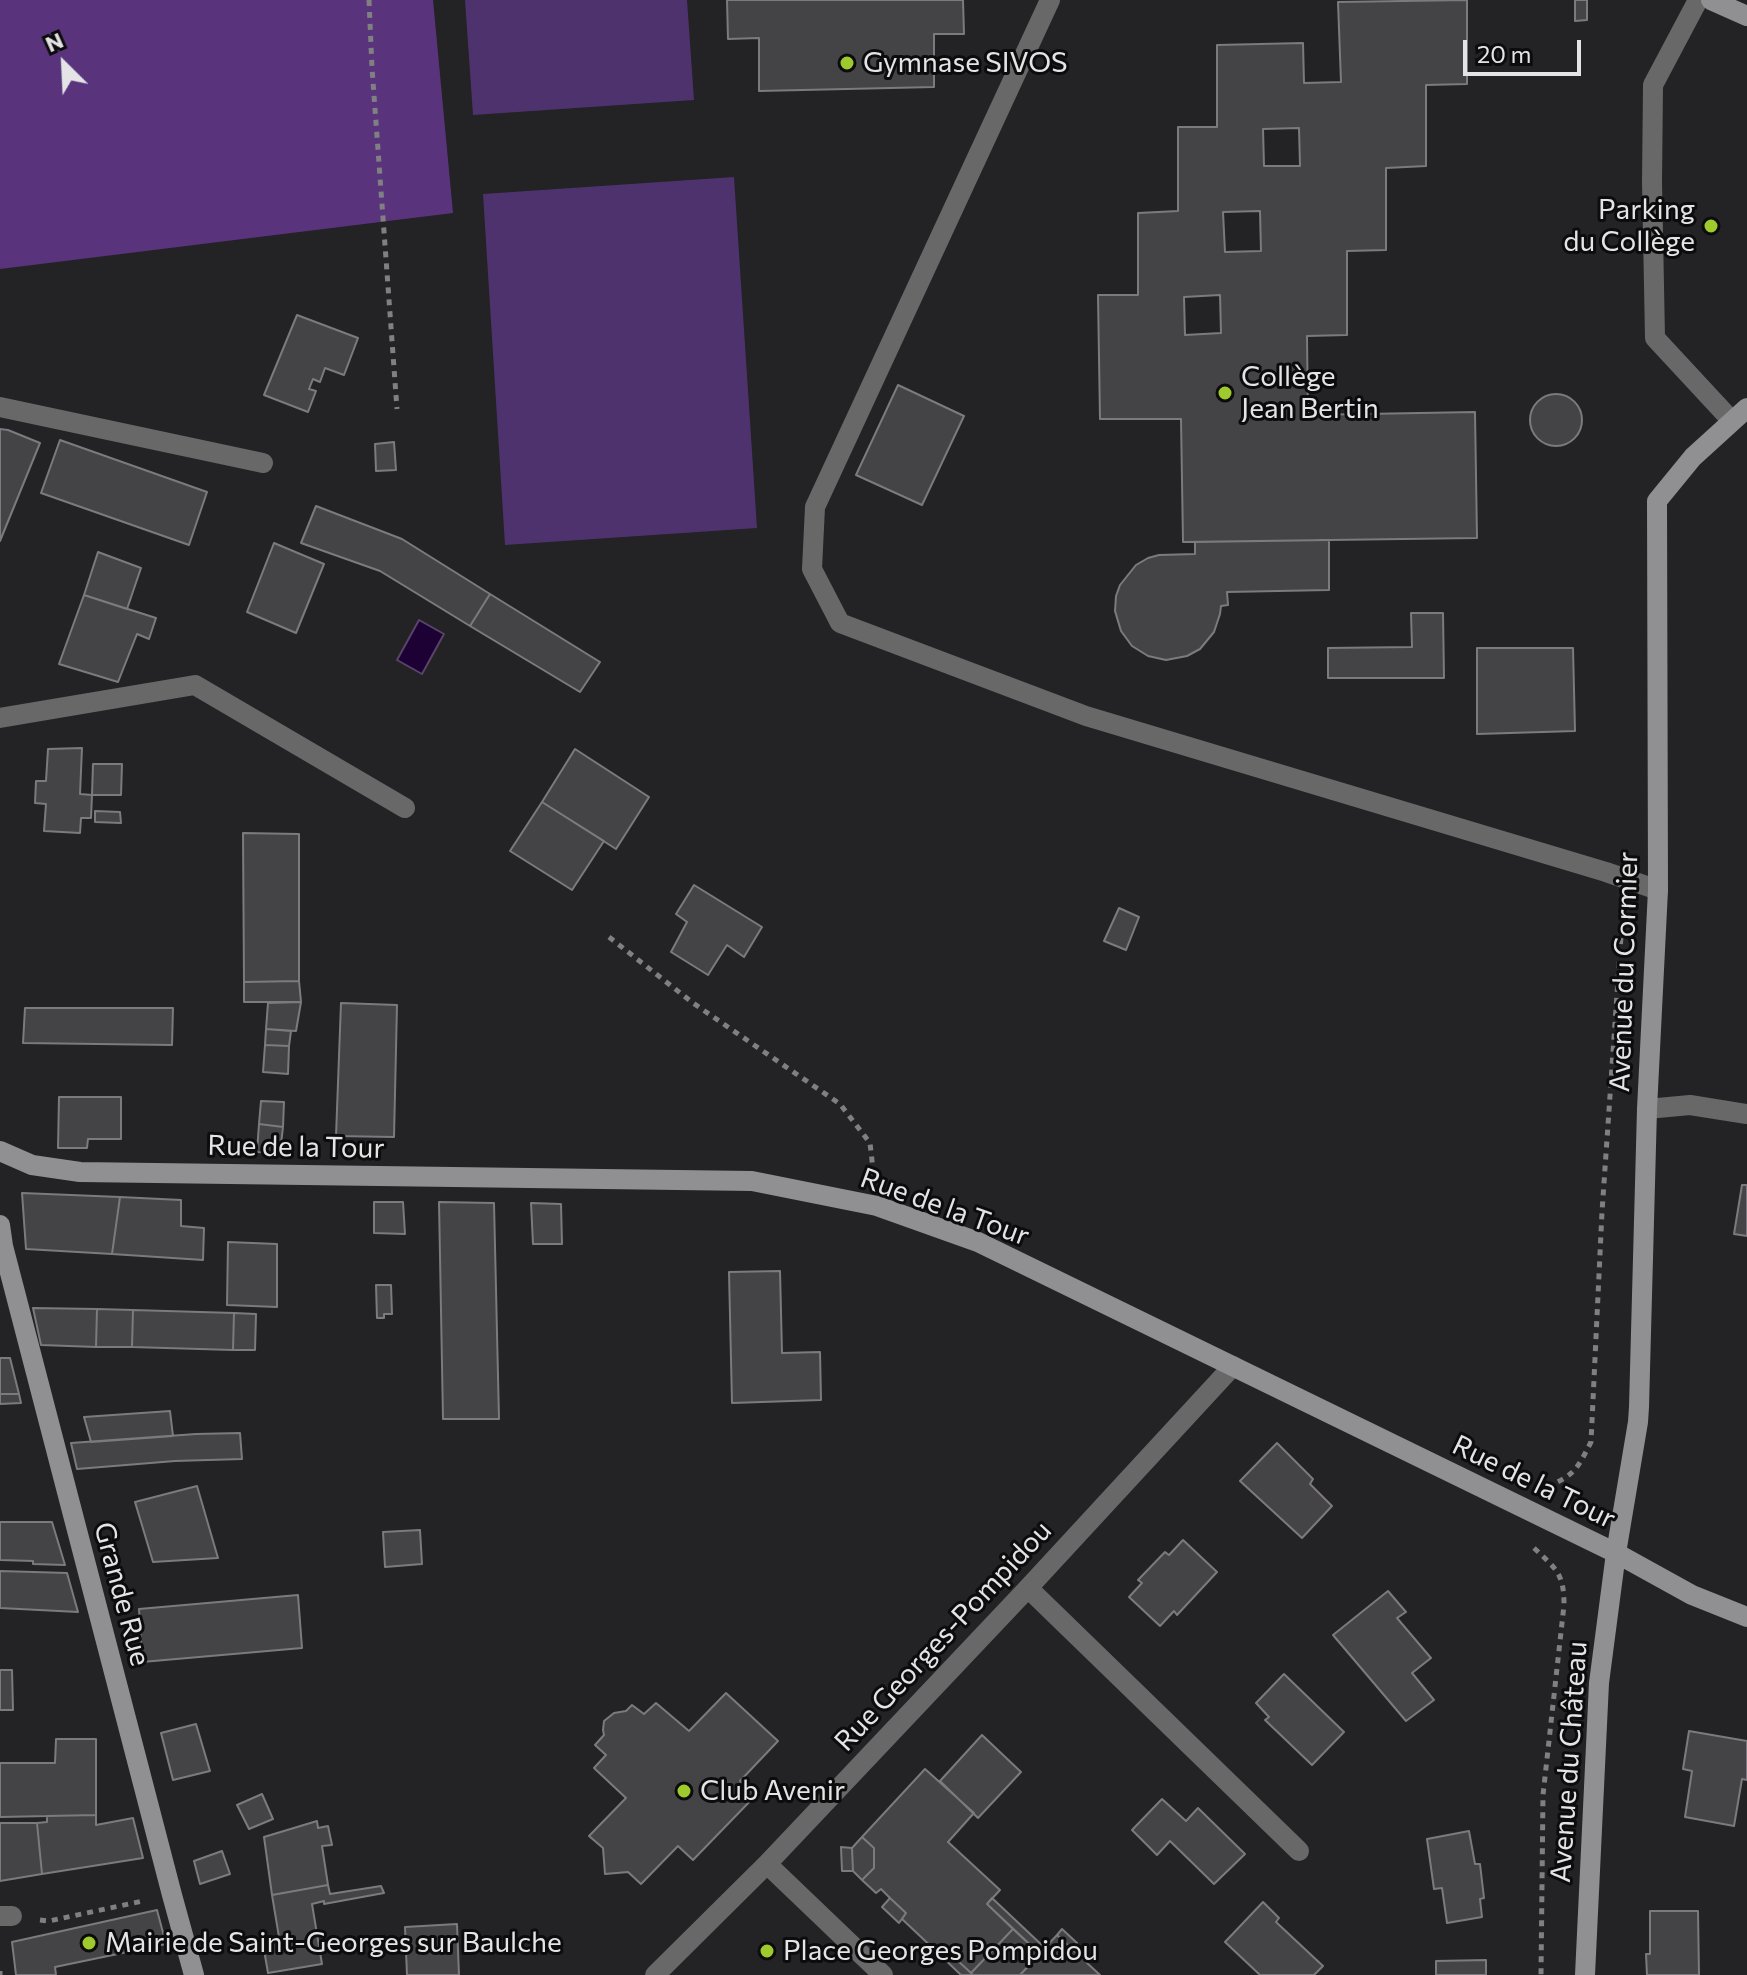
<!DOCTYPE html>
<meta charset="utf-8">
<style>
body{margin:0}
#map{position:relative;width:1747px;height:1975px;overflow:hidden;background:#232225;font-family:Commissioner,sans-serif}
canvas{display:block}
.north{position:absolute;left:24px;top:24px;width:80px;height:80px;-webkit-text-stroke:6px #0c0c0d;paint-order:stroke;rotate:336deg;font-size:22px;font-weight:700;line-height:32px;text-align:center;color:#e4e4e6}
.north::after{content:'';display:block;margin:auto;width:28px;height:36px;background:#e4e4e6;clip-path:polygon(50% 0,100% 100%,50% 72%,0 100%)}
.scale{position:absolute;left:1463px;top:40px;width:118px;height:36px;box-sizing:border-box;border:4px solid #e4e4e6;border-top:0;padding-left:10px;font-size:24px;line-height:28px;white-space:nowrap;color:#e4e4e6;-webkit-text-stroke:6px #0c0c0d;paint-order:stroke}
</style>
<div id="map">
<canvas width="1747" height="1975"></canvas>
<div class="north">N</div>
<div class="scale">20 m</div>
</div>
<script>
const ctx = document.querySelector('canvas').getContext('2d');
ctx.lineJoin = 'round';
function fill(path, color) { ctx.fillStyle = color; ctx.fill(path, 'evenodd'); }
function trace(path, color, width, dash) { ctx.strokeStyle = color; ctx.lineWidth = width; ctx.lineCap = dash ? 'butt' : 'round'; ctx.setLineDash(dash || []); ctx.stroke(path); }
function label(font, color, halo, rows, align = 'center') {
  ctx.font = font + ' Commissioner,sans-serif'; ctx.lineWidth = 6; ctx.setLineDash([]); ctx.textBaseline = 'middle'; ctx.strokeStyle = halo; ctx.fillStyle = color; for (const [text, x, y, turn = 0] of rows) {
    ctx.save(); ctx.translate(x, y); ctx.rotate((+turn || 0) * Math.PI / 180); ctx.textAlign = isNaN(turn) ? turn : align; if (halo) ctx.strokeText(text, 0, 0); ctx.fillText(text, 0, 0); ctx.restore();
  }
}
fill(new Path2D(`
 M465 0H687L694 100 473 115Z
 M734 177 757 528 505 545 483 194Z`), '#4e326d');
fill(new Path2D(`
 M0 0H433L453 213 0 269Z`), '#59347d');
const water = new Path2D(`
 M419 620 444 634 422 674 397 660Z`);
fill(water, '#1d0034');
trace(water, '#594469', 2);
const building = new Path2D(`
 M727 0H963L964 34H934V87L759 91V38L728 39Z
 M1467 0V84L1426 85V166L1386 168V250L1347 251V335L1307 336 1308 415 1475 412 1477 538 1183 542 1181 419H1100L1098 295H1138V213L1178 211V127H1217V45L1303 43 1304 83 1341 82 1338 2ZM1299 128 1300 166H1264L1263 129ZM1260 211 1261 251 1225 252 1223 212ZM1220 295 1221 333 1185 335 1184 297Z
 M1575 0H1587V20L1575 21Z
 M297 315 358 338 344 375 325 368 320 382 313 379 309 389 316 391 308 412 264 395Z
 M898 385 964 416 922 505 856 475Z
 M1530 420a26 26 0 1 1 52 0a26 26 0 1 1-52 0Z
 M0 429 8 430 40 443 0 541Z
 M60 440 207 492 189 545 41 493Z
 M394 442 396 470 376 471 375 444Z
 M316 506 402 539 490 594 470 626 380 571 301 543Z
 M1329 540V590L1227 592 1228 605 1221 606 1220 614 1214 632 1200 649 1187 656 1166 660 1148 656 1132 646 1121 631 1115 611 1116 596 1120 585 1136 565 1148 558 1159 555 1195 554V542Z
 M274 543 324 564 296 633 247 612Z
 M98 552 141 568 127 609 84 595Z
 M490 594 600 662 580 692 470 626Z
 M84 595 156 618 149 639 137 634 118 682 59 664Z
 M1411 613H1443L1444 678H1328V648L1412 647Z
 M1477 648H1573L1575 731 1477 734Z
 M82 748 80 794 92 795 91 818H81L80 833 44 831 46 804 35 803 36 781H46L48 749Z
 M575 749 649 797 616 849 542 802Z
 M93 764H122L121 795H92Z
 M542 802 604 841 572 890 510 851Z
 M95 811 120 812 121 823 95 822Z
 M243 833 299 834V981L244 982Z
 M694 885 762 927 744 957 727 945 708 975 671 952 687 922 676 914Z
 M1119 908 1139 917 1126 950 1104 941Z
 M299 981 301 1002H244V982Z
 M301 1002 296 1031 266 1029 268 1003Z
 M341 1003 397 1005 394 1137 336 1136Z
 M25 1008H173L172 1045 23 1043Z
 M266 1029 291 1031 289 1046 265 1045Z
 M265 1045 289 1046 288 1074 263 1072Z
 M59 1097H121V1139H88L87 1148H58Z
 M261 1101 284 1102 283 1127 259 1124Z
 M259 1124 283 1127 280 1153 257 1152Z
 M1742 1185H1747V1236L1734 1234Z
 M22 1193 120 1197 112 1254 26 1249Z
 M120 1197 181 1200V1226L204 1228 203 1260 112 1254Z
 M374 1202H403L405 1234 374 1233Z
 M439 1202 494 1203 499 1419H443Z
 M531 1203 561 1204 562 1244H533Z
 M228 1242 277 1244V1307L227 1305Z
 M780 1271 782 1353 820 1352 821 1400 732 1403 729 1272Z
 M376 1285H391L392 1314H384V1318H377Z
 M33 1308 97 1309 96 1347 41 1345Z
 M97 1309 133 1310 132 1347H96Z
 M133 1310 234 1313 233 1350 132 1347Z
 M234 1313 256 1314 255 1350H233Z
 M0 1358H10L19 1394H0Z
 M0 1394H19L21 1403 0 1404Z
 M170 1411 173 1436 91 1442 84 1417Z
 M240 1433 242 1459 175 1461 77 1469 71 1443 196 1434Z
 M1277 1443 1313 1479 1310 1484 1332 1506 1302 1538 1240 1481Z
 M197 1486 218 1558 153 1562 135 1502Z
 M0 1522H52L65 1565 33 1564V1561L0 1560Z
 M420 1530 422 1564 385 1567 383 1532Z
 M1183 1540 1217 1572 1177 1615 1174 1611 1160 1626 1129 1597 1142 1583 1138 1580 1165 1552 1169 1555Z
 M0 1571 67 1573 78 1612 0 1608Z
 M1388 1591 1406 1612 1397 1618 1431 1658 1412 1673 1434 1700 1406 1721 1333 1635Z
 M298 1595 302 1648 142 1662 139 1609Z
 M0 1670H12L13 1710H0Z
 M1284 1674 1344 1732 1312 1765 1265 1720 1269 1717 1256 1703Z
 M726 1693 778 1741 740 1781 756 1795 693 1860 678 1846 641 1884 628 1872 605 1874 603 1848 589 1836 626 1798 594 1768 606 1755 595 1745 604 1735 603 1730 604 1721 614 1713 626 1711 632 1705 644 1714 656 1703 689 1731Z
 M196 1724 210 1771 173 1780 161 1733Z
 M1689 1731 1747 1741V1780L1742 1779 1734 1826 1685 1817 1692 1771 1683 1769Z
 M982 1735 1021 1772 978 1818 940 1781Z
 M56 1739H96V1815L0 1817V1763H55Z
 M925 1769 974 1813 948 1842 1000 1890 987 1904 1013 1929 971 1973 944 1948 938 1953 902 1919 906 1913 890 1898 881 1889 876 1893 862 1880 874 1868V1848L862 1837Z
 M262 1794 273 1819 249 1829 237 1805Z
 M1162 1799 1186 1821 1198 1808 1245 1854 1214 1884 1170 1841 1157 1855 1132 1830Z
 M96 1815V1825L133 1818 143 1858 42 1874 37 1823 47 1822V1816Z
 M317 1821 318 1828 328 1826 332 1845 322 1846 328 1885 272 1895 264 1837Z
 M0 1823H37L42 1874 0 1881Z
 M1469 1831 1475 1864H1480L1484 1898 1480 1899 1482 1917 1447 1923 1442 1888 1434 1889 1427 1839Z
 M862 1837 874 1848V1868L862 1880 853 1871 852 1848Z
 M841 1847 852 1848 853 1871H842Z
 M222 1851 230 1874 200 1884 194 1861Z
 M328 1885 330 1894 381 1886 384 1893 324 1904V1901L312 1904 322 1964 268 1973 262 1938 279 1937 272 1895Z
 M890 1898 906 1913 899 1923 882 1907Z
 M992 1898 1045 1948 1040 1954 987 1904Z
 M1263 1902 1279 1918 1276 1922 1323 1966 1314 1975H1260L1225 1942Z
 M157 1910 166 1944 55 1967 56 1975H16L12 1942Z
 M1650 1911H1698L1699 1975H1647L1646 1954H1650Z
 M457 1924 459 1975H407L405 1927Z
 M1013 1929 1040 1954 1020 1975H973L971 1973Z
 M1062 1929 1077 1943 1072 1949 1057 1935Z
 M1057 1935 1072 1949 1100 1975H1020Z
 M944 1948 971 1973 973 1975H961L938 1953Z
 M1486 1960V1975H1436V1961Z`);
fill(building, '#444346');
trace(building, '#7c7a7e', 2);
trace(new Path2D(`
 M369 0 372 68 397 409
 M609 937 693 1003 840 1104 870 1143 874 1178
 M1547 1487C1576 1474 1577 1469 1591 1442L1602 1212 1623 907
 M1534 1548C1556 1569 1564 1573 1564 1605L1543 1795 1541 1975
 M40 1920 49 1921 143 1901
 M0 1971V1975`), '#807f82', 5, [6, 6]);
trace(new Path2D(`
 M1050 0 815 507 812 569 840 623 1086 716 1606 872 1658 890
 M1698 0 1653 85 1652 182 1655 338 1732 421
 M0 407 263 463
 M0 718 195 685 405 808
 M0 1916H12`), '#686869', 20);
trace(new Path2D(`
 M1647 1109 1690 1105 1747 1114
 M1028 1588 1299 1851
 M767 1864 883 1975
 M655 1975 767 1864 1028 1588 1233 1366`), '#686869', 20);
trace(new Path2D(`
 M1711 0 1747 16
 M0 1151 32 1165 80 1172 752 1181 877 1206 978 1242 1616 1553 1692 1595 1747 1617
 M0 1225 3 1246 172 1895 194 1975
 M1585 1975 1599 1683 1616 1553 1638 1422 1639 1407 1647 1109 1658 890 1657 501 1693 457 1747 408`), '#908f92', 20);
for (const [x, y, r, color] of [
 [847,63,8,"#9eca2e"],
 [1711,226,8,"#9eca2e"],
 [1225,393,8,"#9eca2e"],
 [684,1791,8,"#9eca2e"],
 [89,1943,8,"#9eca2e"],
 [767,1951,8,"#9eca2e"]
]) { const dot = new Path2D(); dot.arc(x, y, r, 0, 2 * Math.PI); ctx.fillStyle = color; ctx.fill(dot); trace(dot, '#0c0c0d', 3); }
label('28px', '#e4e4e6', '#0c0c0d', [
 ["Gymnase SIVOS",863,63],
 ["Parking",1695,210,"right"],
 ["du Collège",1695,242,"right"],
 ["Collège",1241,377],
 ["Jean Bertin",1241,409],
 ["Club Avenir",700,1791],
 ["Mairie de Saint-Georges sur Baulche",105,1943],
 ["Place Georges Pompidou",783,1951]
], 'left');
label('28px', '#e4e4e6', '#0c0c0d', [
 ["Avenue du Cormier",1624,972,-88],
 ["Rue de la Tour",296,1147,1],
 ["Rue de la Tour",945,1207,20],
 ["Rue de la Tour",1534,1482,26],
 ["Grande Rue",122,1594,75],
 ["Rue Georges-Pompidou",943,1636,-47],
 ["Avenue du Château",1569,1762,-86]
]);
</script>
